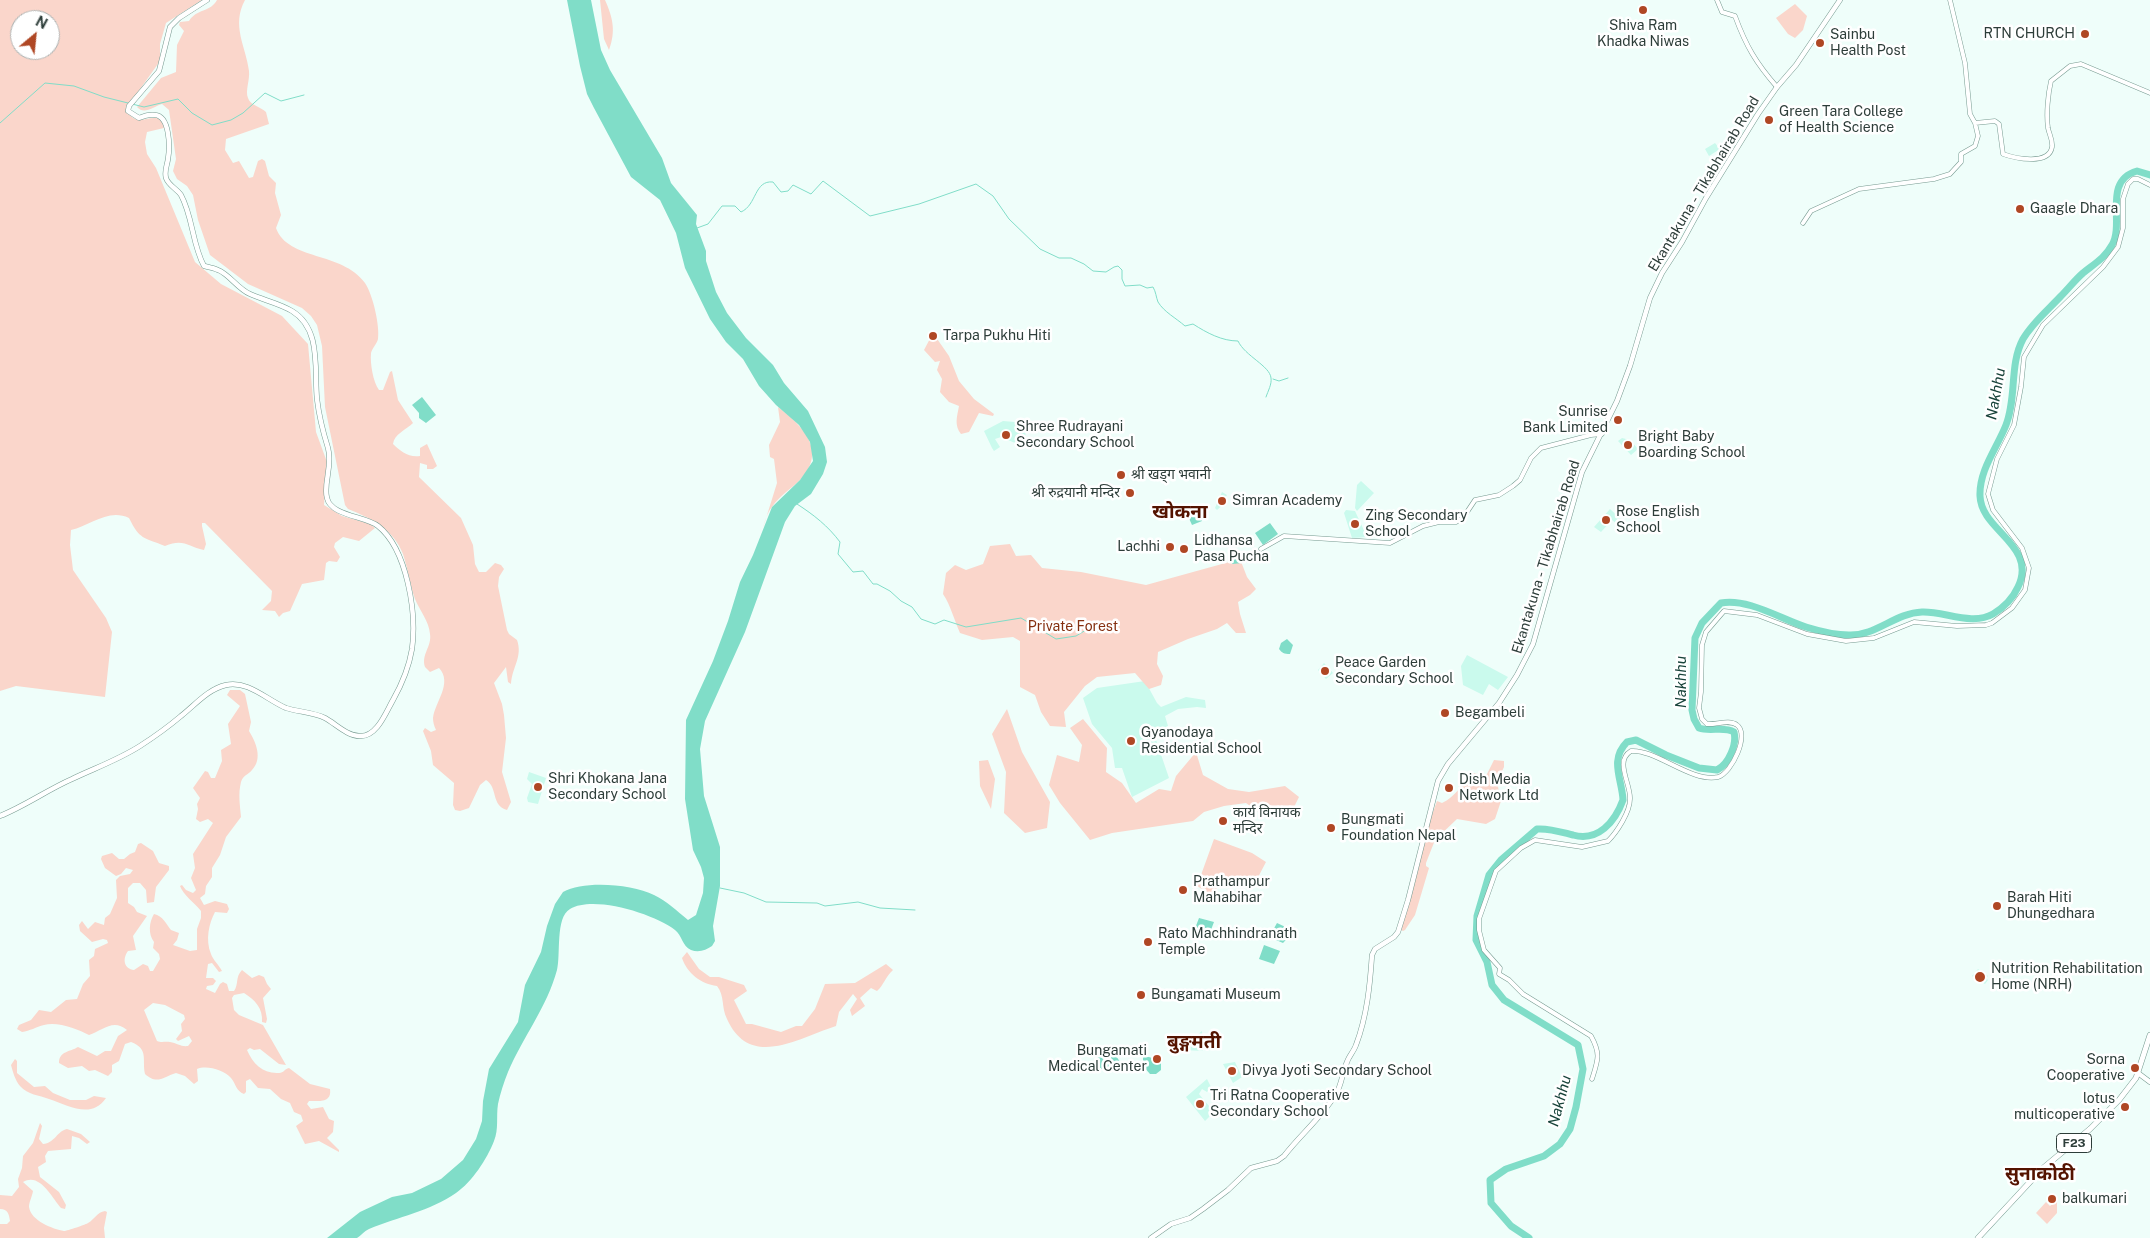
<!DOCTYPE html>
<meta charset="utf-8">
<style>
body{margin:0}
#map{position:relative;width:2150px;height:1238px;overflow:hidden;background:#effefa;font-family:"Public Sans",sans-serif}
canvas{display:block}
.north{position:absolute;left:10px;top:10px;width:50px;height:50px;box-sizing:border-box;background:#fff;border:1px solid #abb1b0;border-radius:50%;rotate:28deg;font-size:14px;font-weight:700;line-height:20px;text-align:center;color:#2d3d39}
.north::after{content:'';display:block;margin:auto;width:18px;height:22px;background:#af4724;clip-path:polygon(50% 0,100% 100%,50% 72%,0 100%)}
</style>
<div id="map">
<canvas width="2150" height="1238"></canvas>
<div class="north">N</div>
</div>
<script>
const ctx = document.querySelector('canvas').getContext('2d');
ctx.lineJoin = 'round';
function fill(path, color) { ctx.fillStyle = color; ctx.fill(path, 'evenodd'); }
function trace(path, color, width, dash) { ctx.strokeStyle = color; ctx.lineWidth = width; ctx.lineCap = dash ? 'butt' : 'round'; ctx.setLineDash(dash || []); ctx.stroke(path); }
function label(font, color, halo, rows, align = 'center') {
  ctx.font = font + ' "Public Sans","Noto Sans Devanagari",sans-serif'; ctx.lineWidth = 5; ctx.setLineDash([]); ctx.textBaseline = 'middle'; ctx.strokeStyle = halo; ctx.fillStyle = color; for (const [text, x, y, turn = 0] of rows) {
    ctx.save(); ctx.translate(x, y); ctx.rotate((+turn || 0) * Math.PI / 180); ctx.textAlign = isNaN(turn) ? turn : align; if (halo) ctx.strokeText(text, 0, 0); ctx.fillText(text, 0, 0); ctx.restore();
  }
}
fill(new Path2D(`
 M1715 143 1720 149 1709 156 1705 149Z
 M1003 421 1027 423 1025 438 1022 446 1001 437 995 439 1000 447 994 451 992 448 984 431Z
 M1622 438 1630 440 1638 449 1631 455 1618 441Z
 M1361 481 1374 493 1357 511 1355 508 1357 485Z
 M1222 492 1227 495 1224 500 1226 502 1217 510 1215 508Z
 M1610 509 1622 520 1618 525 1612 520 1601 532 1594 527Z
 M1346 510 1355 511 1367 537 1352 538 1344 513Z
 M1467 655 1508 677 1498 690 1489 684 1483 695 1463 685 1461 666Z
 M1324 663 1333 673 1326 679 1318 670Z
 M1145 681 1157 703 1161 707 1186 697 1205 700 1206 708 1197 707 1178 709 1165 716 1168 726 1163 732 1154 734 1169 778 1132 797 1122 768H1115L1112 748 1092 724 1083 698 1097 688Z
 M529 772 546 778 538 804 528 802 527 798 532 784 527 779Z
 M1978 969 1988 976 1986 978 1988 980 1985 984 1972 976Z
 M1202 1031 1203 1051 1184 1050 1187 1043Z
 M1235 1062 1242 1077 1233 1083 1223 1064Z
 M1207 1079 1211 1087 1207 1092 1202 1089 1199 1094 1214 1112 1205 1121 1186 1097Z`), '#cafaed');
fill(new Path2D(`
 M0 0H202L166 23 160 44V61L126 109C137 129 146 114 161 119L164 128 147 132 145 142 147 154 156 168 195 262 221 284 282 316 308 344 316 432 327 462 324 505 342 516 370 524 375 528 359 541 343 537 335 543 334 547 340 557 337 562 329 561 326 563 324 580 302 584 290 611 283 613 279 617 275 611 262 610 271 601 272 591 205 523H202V526L206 544 204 550C188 547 184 538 165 546 143 537 140 540 129 518 108 508 90 526 71 530L70 545 73 570 106 618 112 632 105 697 16 686 0 691ZM20 20H50V50H20Z
 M217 0H245C231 26 246 46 249 71 250 80 245 91 248 98 250 105 261 107 266 112L269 124 226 139 225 150 233 163 239 161 249 178 253 177 258 161 262 159 265 161 269 176 276 183 275 193 281 215 276 228C288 261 342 251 365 283 373 295 380 326 378 339 377 344 372 348 371 353 370 363 373 382 379 390H383L390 372 392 371 398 400 413 423C406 430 394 434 393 444 400 451 409 458 420 456V448L427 444 437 466 433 469H427V465L420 463 419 477 461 518 473 545 475 564 479 572H486L495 563 501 565 504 569 499 577 498 586 507 630 509 634 517 640C523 657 512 667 511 684L508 682 506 667 494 683 502 704 504 715 506 738 502 772 511 802 507 810C491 806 498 787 486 780L480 785 469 808 460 811 455 810 453 805 454 783 433 765 431 751 423 731 425 728 431 732 436 730C434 726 433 722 433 718 435 702 453 683 439 668L430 672 425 667C421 654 432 647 430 634 429 621 420 611 415 599 410 585 408 569 403 554 394 530 371 518 348 509L345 505 325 407 322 346 317 325 311 316 302 308 248 284 210 255 198 220 193 195 187 186 177 179 173 171 176 159 169 110 162 104C153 107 144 115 137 107L161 78 176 72 177 45 184 31 179 25 180 22 189 21C196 9 211 12 217 0Z
 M600 0H605C613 18 616 31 609 50L604 39Z
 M1795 4 1807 16 1803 30 1795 38 1788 34 1776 18Z
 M933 333 949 356 959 381 974 399 994 414 993 416 979 413 969 432 961 434C954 425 957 417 959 406L949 402 940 392 942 379 937 370 940 361 935 362 924 350Z
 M778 407C803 426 828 451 800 480 791 489 779 496 772 507 767 513 765 521 763 528L777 483 774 459 770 457 769 445 780 422Z
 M1010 544 1016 556 1031 555 1042 568 1081 572 1146 585 1240 559 1247 577 1256 589 1250 595 1238 602 1240 614 1246 633H1236L1227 623 1217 629 1188 639 1158 652 1157 664 1163 676 1161 685 1149 689 1135 673 1097 677 1085 686 1064 712 1066 727 1050 726 1041 712 1035 695 1020 687V641L1013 637 982 640 960 633C954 620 951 606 943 594L946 573 955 565 966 570 983 564 990 546Z
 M230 690H240L245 694 251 722 249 731C256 742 263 759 252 770 248 775 243 775 241 782 238 794 240 805 241 817L226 837 220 855 212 868V877L206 886 205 894 200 898 204 905 215 901 227 904 229 909 227 913 215 912C209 923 205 940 211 954 213 960 219 965 222 971L219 972 212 963 208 964 206 978H213L216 981 213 985 207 986 206 989 215 993 220 984 223 982 227 984 229 991H234C239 984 235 977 242 970L252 978 259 975 264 977 267 984 271 989 263 998 267 1019 266 1023 262 1022C263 1008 255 1000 244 993L234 995 232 998 234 1010 239 1015 263 1025 286 1065 279 1064 260 1049 254 1050 250 1048 247 1050C253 1064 263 1074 279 1073 284 1073 284 1069 289 1068L310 1084 330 1089C332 1103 319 1101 309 1101L307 1104 311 1109 323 1107 329 1119 334 1121 333 1132 327 1138 339 1150V1152L319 1141 305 1144 296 1126 303 1121 301 1115 294 1112 290 1103 281 1099 270 1089 258 1088 250 1079 246 1081V1092L244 1094C236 1091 236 1084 231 1078 224 1070 207 1065 197 1069L198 1081 194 1084 185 1076 176 1073C163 1077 157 1085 145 1074 142 1059 149 1049 131 1042L125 1044 119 1061 112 1065V1072L108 1076 95 1070 89 1071 82 1066 68 1068 59 1063C59 1051 70 1052 78 1047L97 1056 105 1051H111L118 1036 127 1030C113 1018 102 1031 89 1035 78 1029 57 1021 44 1025 36 1027 30 1031 22 1032L17 1029 19 1025 31 1020 39 1010 51 1012 66 1000 77 999 83 984 90 976 89 960 94 956 95 949 108 943 107 940 103 939 92 942 80 931 79 925 82 921 88 929 95 922 104 925 105 918 110 914 117 898 116 880 120 876 130 874 133 870 126 868 121 874 116 876 105 868 101 859 102 856 112 853 119 859H124L130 854 135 852 138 844 141 843 153 851 159 863 169 866V870L156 887 154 902 147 903 146 890 140 883H133L128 888V903L134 907 137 912 147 916 133 936 136 950 128 951C122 959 124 969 134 970L143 964 148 966 150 971H153L160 959 159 954 153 948 154 942C148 934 149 922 154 914 163 916 166 924 171 930L179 933 177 940 173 945 190 951 197 950V929L201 918V911C195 903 183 895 180 886L182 885 186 890 193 893 196 890 191 878 195 868 193 854 213 823 208 819 200 822 196 819 198 809 197 804 200 798 193 788 205 771 208 772 211 778H215L222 761 221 750 231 744 228 724 240 706 227 695ZM153 1003 165 1005 184 1015 185 1019 181 1024 182 1031 176 1039 178 1041 189 1036 192 1041 188 1046C181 1047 177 1043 170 1042 165 1041 162 1043 157 1041L144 1010Z
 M1007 709 1022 752 1050 802 1047 828 1025 833 1004 813 1006 772 992 734Z
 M1083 719 1107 748 1106 772 1122 783 1136 803 1159 789 1171 791 1176 776 1196 752 1203 775 1228 789 1249 792 1285 786 1299 797 1294 807 1261 814 1246 803 1224 806 1204 812 1193 821 1112 833 1090 840 1060 803 1049 785 1057 755 1079 762 1082 745 1070 728Z
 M988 760 995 779 991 809 980 786 979 761Z
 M1494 760 1504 761V767L1497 782 1501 801 1495 819 1486 824 1457 819 1435 840 1426 863V866L1429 868 1415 915 1405 930 1403 931 1401 930 1423 839 1437 801 1442 803C1455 797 1463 783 1474 773L1481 775 1487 774Z
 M1214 839 1252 853 1266 862 1254 885 1238 879 1222 881 1212 895 1197 886Z
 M687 952 699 969 710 977H719L744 985 747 991 734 1000 746 1024H752L781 1032 796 1026H802L815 1009 825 984 855 983 886 964 893 970C885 977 884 985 877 991L871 988 860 998 865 1006 852 1016 850 1010 857 999 853 994 839 1012 836 1026C798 1038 750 1070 727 1019 721 1007 725 996 717 986 701 984 687 973 682 958Z
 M15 1059 17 1061V1073L34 1087 45 1086 53 1093 70 1100H86L94 1096 106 1098C91 1120 68 1105 49 1099 39 1095 28 1095 20 1086 15 1080 13 1072 11 1065Z
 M40 1123 42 1126 39 1139 43 1144C55 1143 57 1131 67 1129L81 1134 90 1142 87 1144 79 1138 72 1136 71 1149 48 1151 45 1156 46 1162 38 1167 40 1177 59 1192 66 1205 65 1209 61 1208C52 1198 40 1172 23 1182L33 1191C32 1197 29 1202 29 1207 31 1221 53 1229 64 1231 67 1231 87 1224 88 1223 95 1219 97 1212 105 1211L107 1212 104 1228 105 1238H0V1224H7L10 1221C9 1214 8 1209 0 1209V1195L12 1196 19 1187 18 1179 22 1168 23 1156 33 1143Z
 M2057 1200V1213L2047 1224 2036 1213 2046 1202 2050 1206Z`), '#fad6cb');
fill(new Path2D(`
 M567 0H591L601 50 610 70 662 158 671 183 697 215 696 224 706 251V261L716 292 727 313 746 338 773 365 784 383 808 411 825 447 827 462 823 474 811 494 795 506 785 522 745 632 705 721 700 749 704 796 720 847V886L713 926 715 941 712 946C706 950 699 953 691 950 682 946 682 935 675 930 654 914 594 895 570 909 555 918 561 954 557 970 547 1007 523 1037 508 1072 504 1082 500 1094 498 1104 496 1117 499 1129 494 1141 487 1159 472 1182 456 1193 430 1211 398 1217 369 1229 364 1231 361 1236 357 1238 349 1238 335 1238 327 1238L360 1212 392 1197 412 1193 441 1179 463 1160 476 1139 482 1121 483 1101 489 1069 518 1022 525 985 541 952 547 926 555 904 563 892C584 880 632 884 654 895 667 901 677 911 688 920L696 915 703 893 704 878 701 867 693 850 685 799 686 720 713 661 728 621 740 582 753 555 772 507 800 480 813 461 810 442 799 425 776 405 759 386 743 359 726 342 710 319 685 268 676 233 660 200 631 177 594 108 587 94 580 66Z
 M422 397 436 415 426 423 419 418V413L412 405Z
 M1197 511 1202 521 1192 525 1187 514Z
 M1270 523 1278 534 1263 545 1255 533Z
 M1248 552 1253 562 1232 564V555Z
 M1287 639 1293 645 1290 654C1284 654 1282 653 1279 649L1281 643Z
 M1199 918 1214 922 1209 935 1194 931Z
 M1277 923 1294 931 1283 943 1269 937Z
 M1264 945 1280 951 1274 964 1259 959Z
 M1111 1048 1120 1062 1104 1071 1098 1066 1096 1059Z
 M1143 1057H1149L1161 1061V1070L1156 1074H1150L1143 1066Z`), '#80ddc8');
trace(new Path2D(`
 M132 104 144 107 178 99 192 113 212 125 231 120 243 113 265 93 281 101 304 95
 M0 123 45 83 74 86 104 97 128 103
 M697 228 708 224 722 206H735L741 212C757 205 754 180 773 182L781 192 788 191 793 185 811 194 823 181 870 216 919 204 976 184 993 196 1009 219 1040 249 1059 258H1071L1084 264 1093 271 1106 272 1114 267 1118 266 1122 270V279L1125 286 1140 285 1147 288 1153 287C1156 292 1156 297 1158 302 1164 312 1176 318 1185 326L1193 324C1207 333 1222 341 1238 341 1245 356 1270 366 1271 378 1272 384 1268 391 1266 397
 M1273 379 1279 381 1288 378
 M797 504C814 515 828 526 840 542L838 554 853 572 863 571 873 584H877L890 591 901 601 912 607 921 619 935 624 944 620 966 627 1021 618 1056 639 1076 636 1091 627 1113 623
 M720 888 744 893 766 902 817 903 825 906 858 902 880 908 915 910`), '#80ddc8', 1);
trace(new Path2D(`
 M1529 1238 1511 1226 1491 1203 1490 1180 1506 1169 1544 1156 1560 1144 1570 1129 1576 1107 1583 1069 1578 1045 1504 1000 1492 985 1487 962 1476 940 1477 916 1489 875 1501 860 1537 829C1549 828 1561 832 1573 835 1598 842 1615 822 1623 800 1622 779 1609 760 1627 742L1636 740 1666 755 1699 768 1717 770C1729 764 1737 744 1734 732 1724 726 1710 732 1699 728L1694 719 1692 710 1695 638 1702 623 1721 603C1748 598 1781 619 1806 627 1819 631 1836 635 1849 635 1876 636 1895 613 1922 612 1944 611 1972 626 1993 614 2003 608 2013 598 2018 587 2038 545 1981 531 1980 496 1979 470 1997 448 2006 425 2017 397 2009 365 2023 339 2033 322 2048 310 2061 296 2068 289 2075 280 2083 273 2094 264 2105 258 2112 245 2125 223 2102 181 2137 171L2150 175`), '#80ddc8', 7);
const tertiary = new Path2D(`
 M1717 0 1722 12 1735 16C1746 46 1756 63 1777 87
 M1975 123 1995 121 1999 124 2003 154C2014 158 2049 166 2052 147 2053 140 2049 134 2048 128 2046 114 2048 94 2051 81L2070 66 2081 64 2150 93
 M1803 223 1811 211 1859 189 1934 179 1950 174 1961 162V154L1975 146 1978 136 1975 123 1970 114 1965 63 1950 0
 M1261 549 1284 536 1390 543 1423 526 1439 522H1456L1463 518 1475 500 1499 495 1513 486 1520 480 1531 458 1541 448 1591 435 1602 434
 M1592 1079C1598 1060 1601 1054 1591 1036L1523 994 1509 980 1499 974 1500 968 1484 950 1479 930V919L1496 871 1521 848 1535 840 1582 847 1608 841C1617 832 1630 812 1630 799 1631 784 1614 761 1631 751 1656 749 1691 783 1718 777 1732 773 1750 734 1737 725 1729 719 1716 725 1707 724L1702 719 1699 708 1701 692 1702 645 1706 632 1724 611 1757 615 1807 634 1846 641 1874 638 1914 622 1957 626 1986 625 1992 623 2012 608 2025 590 2029 568 2022 548 1993 510 1988 494 1997 459 2014 425 2021 387 2024 357 2043 325 2103 267 2118 247 2123 228V199L2128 184 2133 179H2138L2150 185`);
const secondary = new Path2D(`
 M0 816C25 806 47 790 72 779 95 768 118 760 140 746 154 737 168 727 181 716 195 705 208 689 226 685 248 680 267 700 286 708 298 712 313 712 325 718 336 724 347 736 360 736 377 737 386 712 393 700 402 684 409 667 412 649 417 613 407 549 378 526 365 516 331 516 327 498 323 484 333 466 328 448 323 432 319 416 317 399 314 370 322 329 292 311 279 303 263 300 250 294 238 289 229 274 218 270 214 268 208 267 204 266 192 244 193 217 181 195 177 189 168 185 166 178 164 171 167 166 168 159 170 147 170 116 155 115 150 114 144 116 139 118L128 111 129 106 159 71 170 27 179 18 207 0
 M2138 1073 2150 1082
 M1151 1238 1171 1224 1190 1218 1203 1209 1228 1190 1251 1168 1277 1161 1284 1156C1301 1134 1321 1118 1336 1094 1342 1084 1342 1073 1347 1062 1349 1056 1354 1051 1356 1045 1367 1016 1370 985 1372 955L1375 949 1394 937 1398 932 1408 900 1438 781 1448 764 1499 703 1517 675 1533 644 1582 472 1617 401 1630 366 1650 298 1662 273 1682 242 1706 198 1758 114 1777 87 1796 65 1840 0`);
const primary = new Path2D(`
 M1978 1238 2042 1169 2090 1129 2119 1100 2136 1078 2150 1035`);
trace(tertiary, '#769a90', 5);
trace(secondary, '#769a90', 5.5);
trace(primary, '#769a90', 6);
trace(tertiary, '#fff', 4);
trace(secondary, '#fff', 4.5);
trace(primary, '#fff', 5);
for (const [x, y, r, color] of [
 [1643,10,5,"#af4724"],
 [2085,34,5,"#af4724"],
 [1820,43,5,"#af4724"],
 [1769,120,5,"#af4724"],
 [2020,209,5,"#af4724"],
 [933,336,5,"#af4724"],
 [1618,420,5,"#af4724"],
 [1006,435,5,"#af4724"],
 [1628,445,5,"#af4724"],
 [1121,475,5,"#af4724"],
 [1130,493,5,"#af4724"],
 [1222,501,5,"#af4724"],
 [1606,520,5,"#af4724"],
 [1355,524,5,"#af4724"],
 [1170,547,5,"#af4724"],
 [1184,549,5,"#af4724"],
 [1325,671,5,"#af4724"],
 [1445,713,5,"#af4724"],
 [1131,741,5,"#af4724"],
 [538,787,5,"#af4724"],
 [1449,788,5,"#af4724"],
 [1223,821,5,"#af4724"],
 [1331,828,5,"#af4724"],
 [1183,890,5,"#af4724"],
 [1997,906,5,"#af4724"],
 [1148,942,5,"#af4724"],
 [1980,977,6,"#af4724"],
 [1141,995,5,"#af4724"],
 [1157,1059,5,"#af4724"],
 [2135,1068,5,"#af4724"],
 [1232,1071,5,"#af4724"],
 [1200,1104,5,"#af4724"],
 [2125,1107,5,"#af4724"],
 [2052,1199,5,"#af4724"]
]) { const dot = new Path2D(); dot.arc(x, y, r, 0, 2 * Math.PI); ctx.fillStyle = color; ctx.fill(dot); trace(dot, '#fff', 2); }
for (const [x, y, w] of [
 [2074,1143,35]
]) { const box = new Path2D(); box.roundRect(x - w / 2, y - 9.5, w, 19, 4); ctx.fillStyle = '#fff'; ctx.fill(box); trace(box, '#2d3d39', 1); }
label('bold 12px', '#2d3d39', null, [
 ["F23",2074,1143]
]);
label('14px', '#2d3d39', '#fff', [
 ["Shiva Ram",1643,26,"center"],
 ["Khadka Niwas",1643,42,"center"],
 ["RTN CHURCH",2075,34,"right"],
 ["Sainbu",1830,35],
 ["Health Post",1830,51],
 ["Green Tara College",1779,112],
 ["of Health Science",1779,128],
 ["Gaagle Dhara",2030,209],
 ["Tarpa Pukhu Hiti",943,336],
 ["Sunrise",1608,412,"right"],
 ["Bank Limited",1608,428,"right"],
 ["Shree Rudrayani",1016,427],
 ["Secondary School",1016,443],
 ["Bright Baby",1638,437],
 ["Boarding School",1638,453],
 ["श्री खड्ग भवानी",1131,475],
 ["श्री रुद्रयानी मन्दिर",1120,493,"right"],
 ["Simran Academy",1232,501],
 ["Rose English",1616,512],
 ["School",1616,528],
 ["Zing Secondary",1365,516],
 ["School",1365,532],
 ["Lidhansa",1194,541],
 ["Pasa Pucha",1194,557],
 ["Lachhi",1160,547,"right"],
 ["Peace Garden",1335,663],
 ["Secondary School",1335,679],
 ["Begambeli",1455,713],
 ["Gyanodaya",1141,733],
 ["Residential School",1141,749],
 ["Shri Khokana Jana",548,779],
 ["Secondary School",548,795],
 ["Dish Media",1459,780],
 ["Network Ltd",1459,796],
 ["कार्य विनायक",1233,813],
 ["मन्दिर",1233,829],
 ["Bungmati",1341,820],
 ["Foundation Nepal",1341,836],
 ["Prathampur",1193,882],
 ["Mahabihar",1193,898],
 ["Barah Hiti",2007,898],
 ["Dhungedhara",2007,914],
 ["Rato Machhindranath",1158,934],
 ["Temple",1158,950],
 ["Nutrition Rehabilitation",1991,969],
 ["Home (NRH)",1991,985],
 ["Bungamati Museum",1151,995],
 ["Bungamati",1147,1051,"right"],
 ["Medical Center",1147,1067,"right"],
 ["Sorna",2125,1060,"right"],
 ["Cooperative",2125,1076,"right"],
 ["Divya Jyoti Secondary School",1242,1071],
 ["Tri Ratna Cooperative",1210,1096],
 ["Secondary School",1210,1112],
 ["lotus",2115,1099,"right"],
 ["multicoperative",2115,1115,"right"],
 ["balkumari",2062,1199]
], 'left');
label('14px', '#2d3d39', '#fff', [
 ["Ekantakuna - Tikabhairab Road",1704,184,-59],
 ["Ekantakuna - Tikabhairab Road",1546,557,-73]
]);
label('14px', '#852f10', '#fff', [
 ["Private Forest",1073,627]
]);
label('italic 15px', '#18433a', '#fff', [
 ["Nakhhu",1996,394,-80],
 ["Nakhhu",1681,682,-90],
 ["Nakhhu",1560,1101,-75]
]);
label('bold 19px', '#541300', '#fff', [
 ["खोकना",1180,512],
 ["बुङ्गमती",1194,1042],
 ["सुनाकोठी",2040,1174]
]);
</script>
